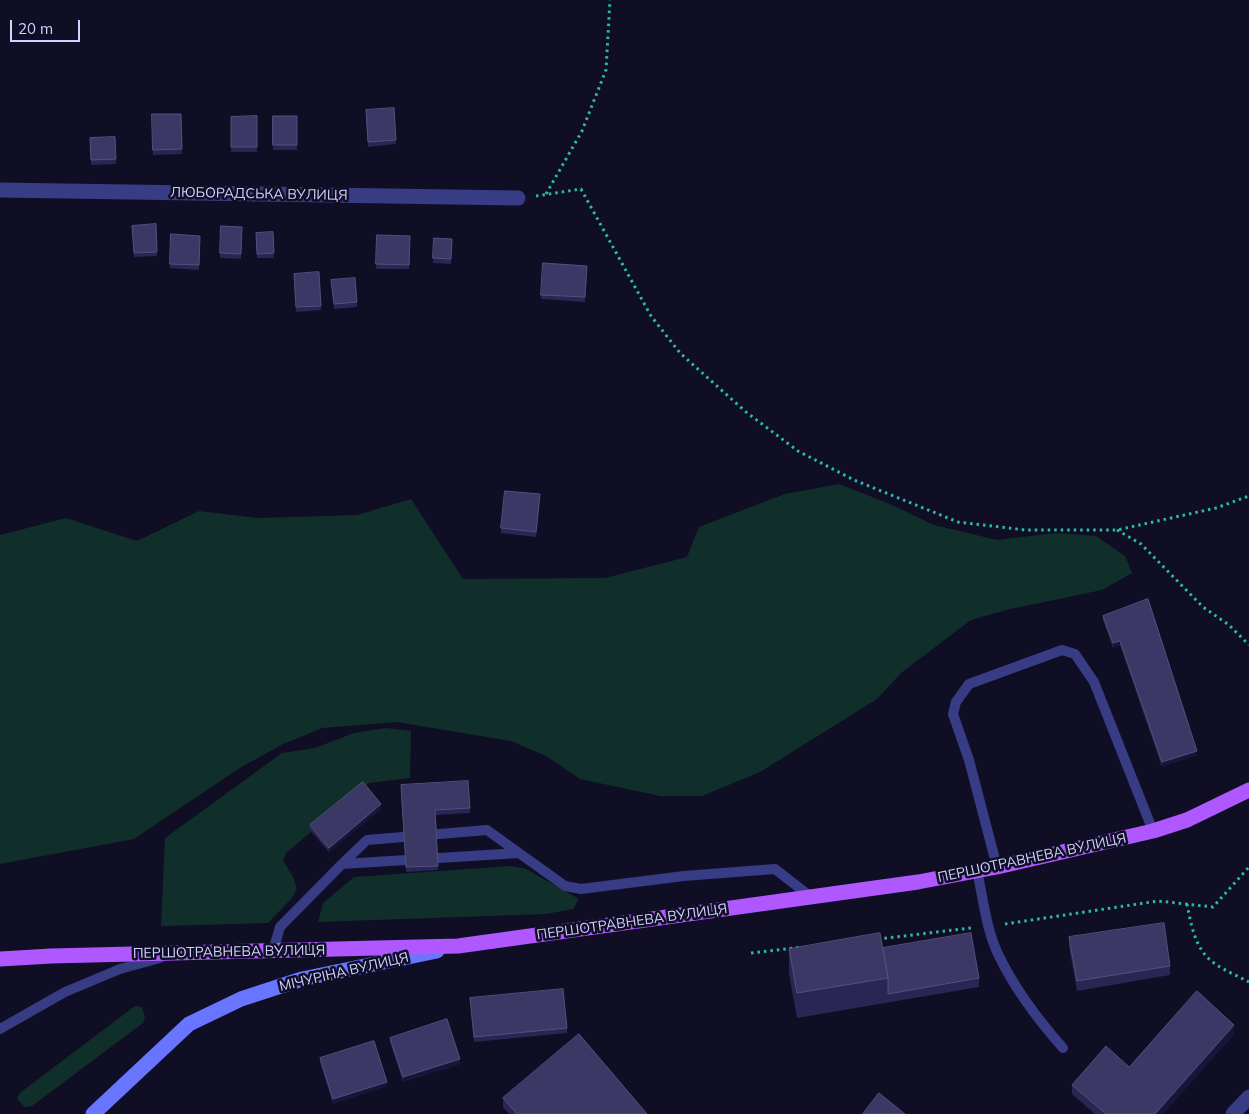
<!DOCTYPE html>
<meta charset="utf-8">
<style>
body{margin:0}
#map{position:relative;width:1249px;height:1114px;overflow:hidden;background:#0f0e25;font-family:Mulish,sans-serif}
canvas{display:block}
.scale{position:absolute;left:10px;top:20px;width:70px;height:22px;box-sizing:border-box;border:2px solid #d2d1ff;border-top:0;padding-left:6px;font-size:15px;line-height:18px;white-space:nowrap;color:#d2d1ff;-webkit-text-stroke:4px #0f0e25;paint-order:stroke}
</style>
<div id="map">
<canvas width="1249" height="1114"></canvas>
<div class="scale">20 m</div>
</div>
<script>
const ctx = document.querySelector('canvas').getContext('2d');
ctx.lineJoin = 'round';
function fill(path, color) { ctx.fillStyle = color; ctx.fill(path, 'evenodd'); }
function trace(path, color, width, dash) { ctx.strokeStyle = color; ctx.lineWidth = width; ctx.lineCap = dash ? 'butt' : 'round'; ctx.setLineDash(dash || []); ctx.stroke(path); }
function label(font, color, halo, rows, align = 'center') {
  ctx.font = font + ' Mulish,sans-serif'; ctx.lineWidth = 5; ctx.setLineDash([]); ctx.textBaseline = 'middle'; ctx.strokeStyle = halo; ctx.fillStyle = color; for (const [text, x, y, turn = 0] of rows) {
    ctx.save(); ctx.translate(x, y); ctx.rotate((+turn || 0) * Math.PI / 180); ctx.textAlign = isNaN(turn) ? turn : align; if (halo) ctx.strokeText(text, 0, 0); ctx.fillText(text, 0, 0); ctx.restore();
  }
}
fill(new Path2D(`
 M839 484 890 504 934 525 997 540 1055 533 1096 536 1125 556 1132 573 1102 590 1006 610 971 620 901 673 877 699 760 772 702 796H660L580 779 546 756 511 741 397 722 322 728 281 745 238 769 134 839 0 864V535L66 518 137 541 199 511 258 518 357 515 411 499 463 579 605 578 687 557 699 527 785 494Z
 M386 728 411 731 410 778 369 783 286 853 283 860 293 877 297 889 292 898 268 923 161 926 165 838 282 753 315 748 354 733Z
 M511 866 526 869 579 899 573 909 546 914 318 922 323 903 354 877Z
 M135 1006 142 1007 145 1017 143 1023 32 1106 24 1107 17 1098 21 1092Z`), '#102f2a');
trace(new Path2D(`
 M546 194 582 131 606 70 610 0
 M536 196 581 189 651 316 680 353 746 412 798 451 854 480 958 522 1025 530H1117L1216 508 1249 496
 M1117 530 1141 544 1203 607 1229 625 1249 645
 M1187 904C1191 924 1195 950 1214 963 1225 971 1238 976 1249 982
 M1005 924 1158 901 1213 907 1249 867
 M878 939 971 928
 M751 953 802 947`), '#2bbaa2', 3, [2.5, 4]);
trace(new Path2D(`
 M342 864 367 840 487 830 519 853
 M997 867 969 760 953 714 956 702 969 684 1062 650 1075 654 1094 682 1153 831
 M977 870C983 898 986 930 999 956 1014 987 1040 1022 1063 1048
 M273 951 280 927 342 864 519 853 565 886 581 889 684 876 775 869 811 897
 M0 1029 65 992 120 969 160 958`), '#373c85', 10);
trace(new Path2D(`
 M0 190 518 198
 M1233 1114 1249 1097`), '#373c85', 15);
trace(new Path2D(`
 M93 1114 189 1024 241 999 302 979 437 951`), '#6875ff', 15);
trace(new Path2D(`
 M0 959 51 956 458 946 918 882 997 867 1153 831 1187 820 1249 790`), '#af58ff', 15);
fill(new Path2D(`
 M152 114H181L182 154 153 155Z
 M366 115 396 140V144L368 147Z
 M257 116V152H231V117Z
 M273 116H297V150H273Z
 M115 137 116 164 91 165 90 138Z
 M156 224 157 256 134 257 132 226Z
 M221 226 242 227 241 259 220 258Z
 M273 232 274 258H257L256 233Z
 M171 234 200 236 199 270 170 268Z
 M377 235 410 236 409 269H376Z
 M434 238 452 239 451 264 433 263Z
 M543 263 587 266 585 302 541 299Z
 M319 272 321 310 296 312 294 274Z
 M331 280 357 302V307L334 309Z
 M540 499 536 537 501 533V528Z
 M1103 616 1197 755 1162 767 1120 645 1113 648 1103 620Z
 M401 790 470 808V813L436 815 438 870 406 872Z
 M381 809 329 852 310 830V825Z
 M1069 937 1170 966V975L1077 991 1069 947Z
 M883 948 979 978V987L797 1018 789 974V949Z
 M470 998 567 1028V1033L474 1042Z
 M1234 1034 1163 1114H1095L1072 1094V1085Z
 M390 1038 460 1064 403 1082 390 1042Z
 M320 1058 387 1086 333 1104 320 1062Z
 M503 1098 647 1114H509L503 1107Z`), '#2a2653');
fill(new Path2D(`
 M1120 641V645L1113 648V643Z
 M1197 751V755L1162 767V762Z
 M381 804V809L329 852V848Z
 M1234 1025V1034L1163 1114H1155Z
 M460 1059V1064L403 1082V1077Z
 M387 1082V1086L333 1104V1099Z`), '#171539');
const building = new Path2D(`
 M394 108 396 140 368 142 366 110Z
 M152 114H181L182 149 153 150Z
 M257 116V147H231V117Z
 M273 116H297V145H273Z
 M115 137 116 159 91 160 90 138Z
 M156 224 157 252 134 253 132 226Z
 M221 226 242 227 241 254 220 253Z
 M273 232 274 253 257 254 256 233Z
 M171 234 200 236 199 265 170 264Z
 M377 235 410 236 409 265 376 264Z
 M434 238 452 239 451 259 433 258Z
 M543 263 587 266 585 297 541 295Z
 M319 272 321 306 296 307 294 274Z
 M355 278 357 302 334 304 331 280Z
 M505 491 540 494 536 532 501 528Z
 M1148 599 1197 751 1162 762 1120 641 1113 643 1103 616Z
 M468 781 470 808 435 810 438 866 406 867 401 785Z
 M363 782 381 804 329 848 310 825Z
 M1164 923 1170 966 1077 981 1069 937Z
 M880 933 888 978 797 993 789 949Z
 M971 933 979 978 888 994V978L883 948Z
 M563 989 567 1028 474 1037 470 998Z
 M1197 991 1234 1025 1155 1114H1106L1072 1085 1106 1046 1129 1067Z
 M447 1019 460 1059 403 1077 390 1038Z
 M579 1034 647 1114H517L503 1098Z
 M374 1041 387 1082 333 1099 320 1058Z
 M879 1093 905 1114H863Z`);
fill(building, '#3c3865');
trace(building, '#53507e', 1);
label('14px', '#d2d1ff', '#0f0e25', [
 ["ЛЮБОРАДСЬКА ВУЛИЦЯ",259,194,1],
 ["ПЕРШОТРАВНЕВА ВУЛИЦЯ",1032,858,-12],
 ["ПЕРШОТРАВНЕВА ВУЛИЦЯ",632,922,-8],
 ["ПЕРШОТРАВНЕВА ВУЛИЦЯ",229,952,-1],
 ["МІЧУРІНА ВУЛИЦЯ",344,972,-13]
]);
</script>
